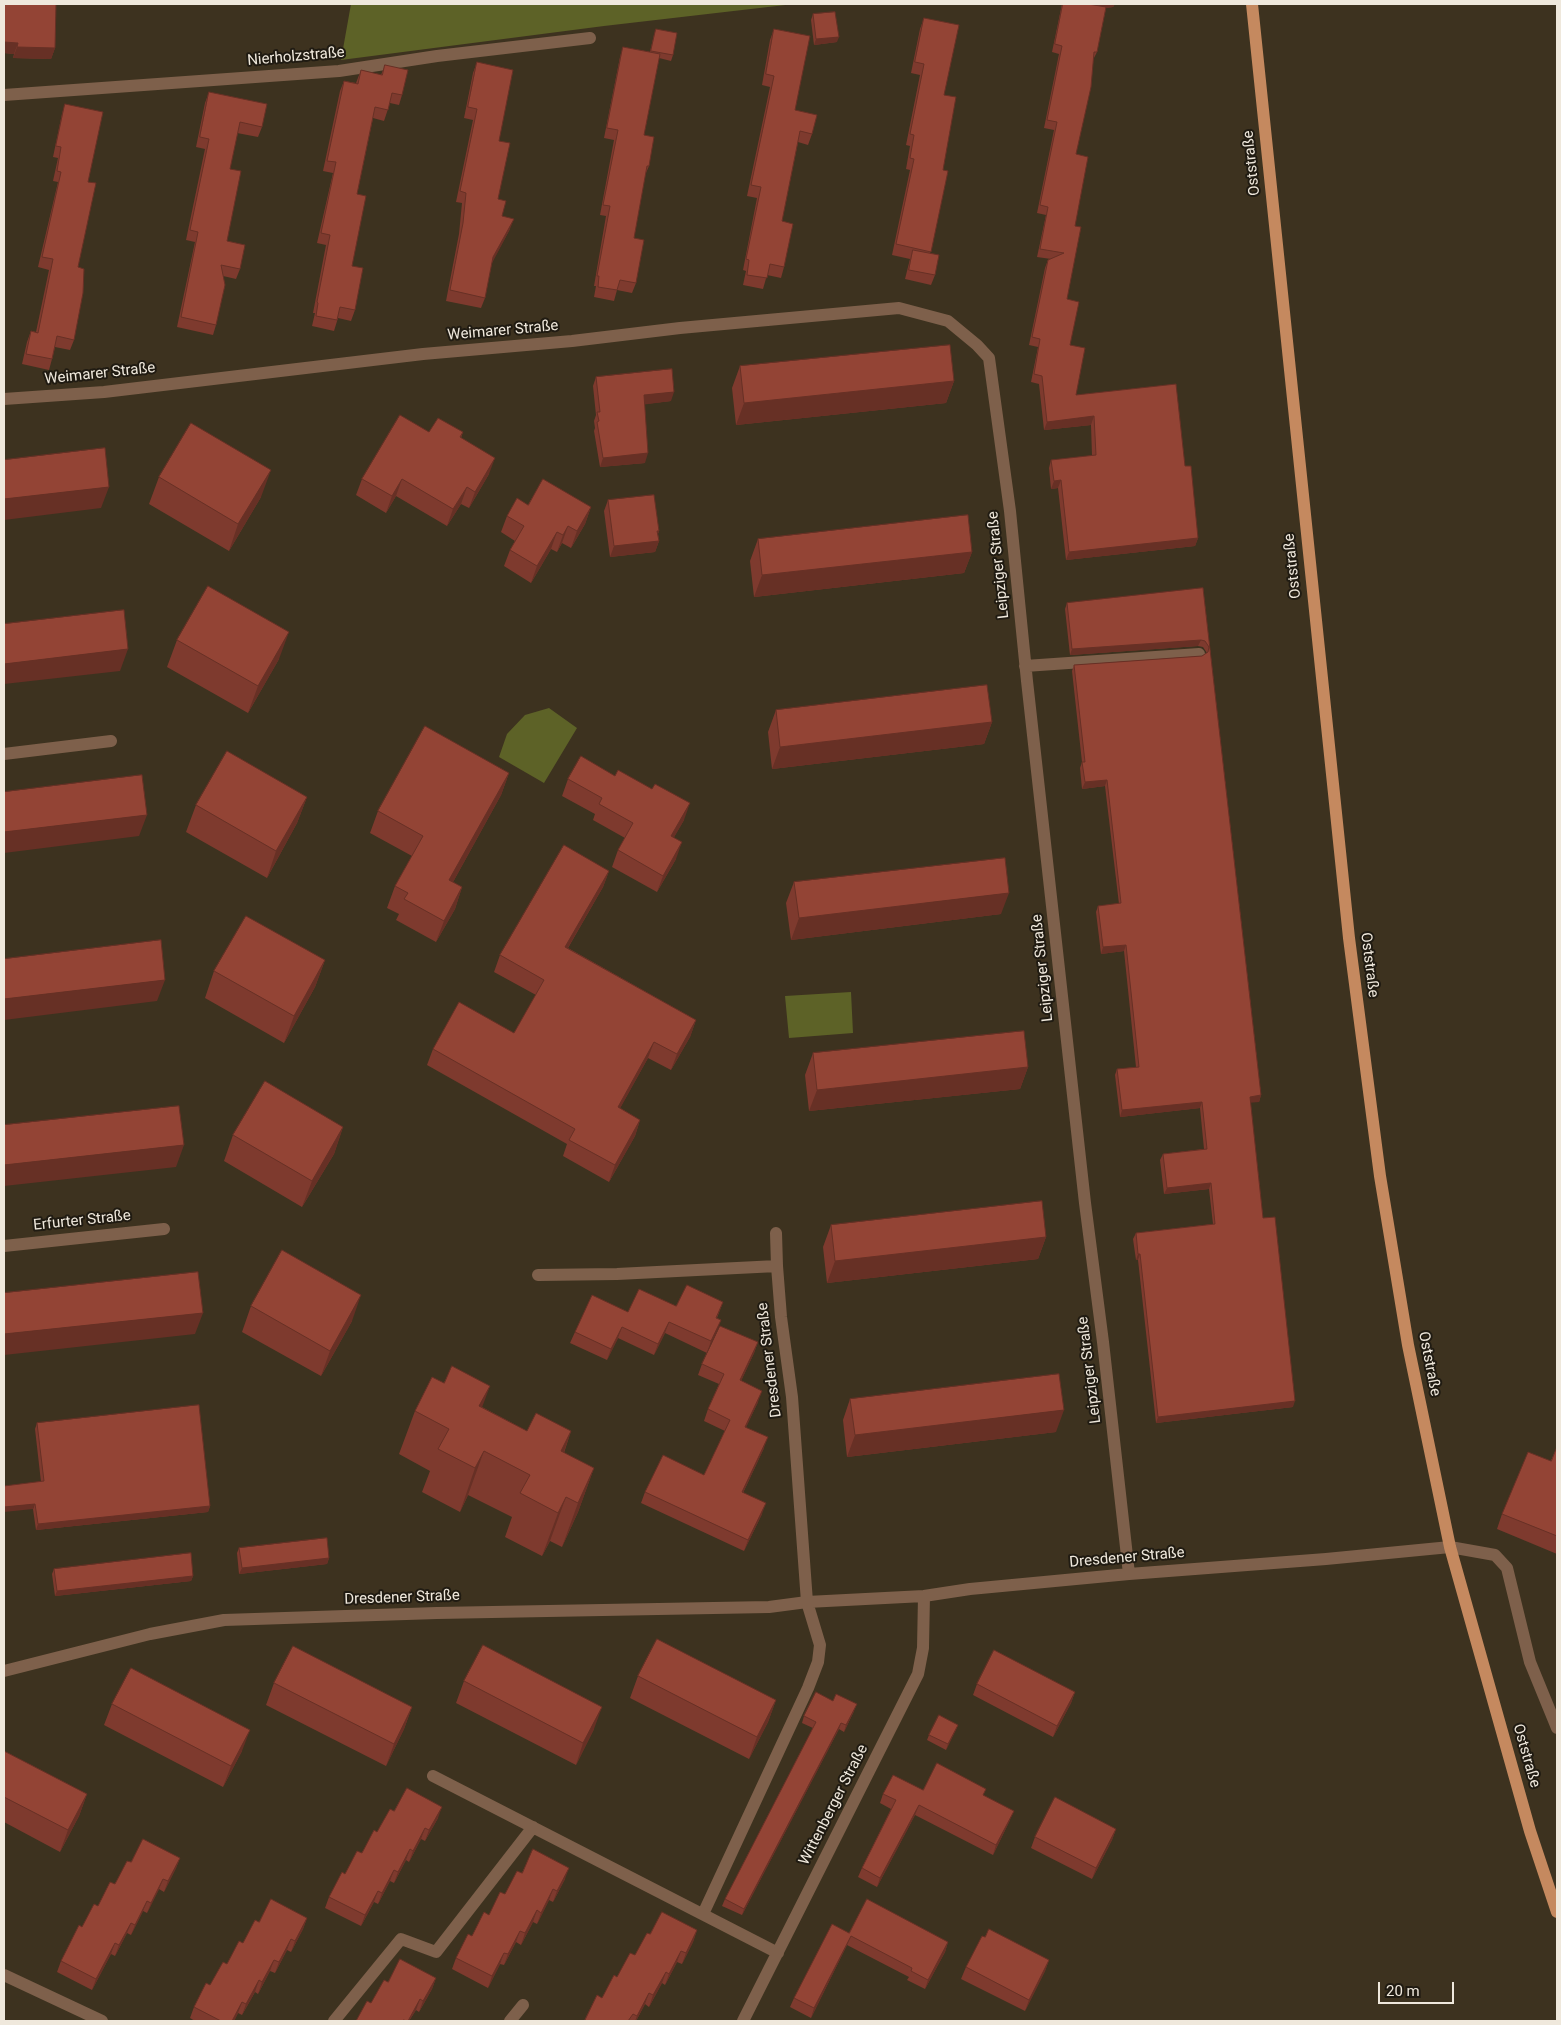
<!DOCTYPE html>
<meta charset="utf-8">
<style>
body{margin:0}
#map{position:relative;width:1561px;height:2025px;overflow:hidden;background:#3d321f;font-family:Roboto,sans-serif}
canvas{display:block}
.frame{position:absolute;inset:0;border:5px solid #efe8dc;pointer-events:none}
.scale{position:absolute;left:1378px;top:1982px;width:76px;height:22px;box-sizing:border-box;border:2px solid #efe8dc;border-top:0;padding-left:6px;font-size:15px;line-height:18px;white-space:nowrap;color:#efe8dc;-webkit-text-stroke:4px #201b12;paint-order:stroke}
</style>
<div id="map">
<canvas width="1561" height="2025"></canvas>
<div class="frame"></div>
<div class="scale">20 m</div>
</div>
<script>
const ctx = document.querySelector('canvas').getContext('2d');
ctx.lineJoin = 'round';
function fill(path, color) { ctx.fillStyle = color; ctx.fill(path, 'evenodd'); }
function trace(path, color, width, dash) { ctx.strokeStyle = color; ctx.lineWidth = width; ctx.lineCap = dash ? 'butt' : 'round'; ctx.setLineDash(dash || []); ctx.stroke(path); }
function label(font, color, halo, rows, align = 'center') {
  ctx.font = font + ' Roboto,sans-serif'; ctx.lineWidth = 4; ctx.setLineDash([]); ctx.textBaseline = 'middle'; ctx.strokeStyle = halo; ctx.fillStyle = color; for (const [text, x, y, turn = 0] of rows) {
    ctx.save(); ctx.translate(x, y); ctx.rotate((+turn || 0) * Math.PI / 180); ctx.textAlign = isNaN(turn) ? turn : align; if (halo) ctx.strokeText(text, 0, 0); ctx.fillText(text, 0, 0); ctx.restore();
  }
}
fill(new Path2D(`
 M351 4H794L604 26 341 60Z
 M549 708 577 728 544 783 499 757 507 734 525 715Z
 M851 992 853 1033 789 1038 785 996Z`), '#5d6227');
trace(new Path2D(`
 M4 95 339 71 437 56 590 38
 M4 399 104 392 423 354 572 341 680 328 899 308 948 321 977 345 989 358 1010 511 1027 681 1085 1203 1103 1342 1129 1574
 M1025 666 1199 654
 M4 754 111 741
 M4 1246 164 1229
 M538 1275 617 1274 777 1266
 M4 1671 150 1634 224 1620 437 1613 769 1607 807 1602 924 1596 970 1589 1129 1574 1326 1559 1450 1547 1495 1555 1507 1568 1530 1662 1557 1728
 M433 1776 778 1953
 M703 1914 808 1688 818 1662 820 1645 807 1602 792 1397 781 1317 777 1266 776 1233
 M4 1975 102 2021
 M334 2021 401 1939 436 1952 533 1827
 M510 2021 523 2005
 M743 2021 918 1674 923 1648 924 1596`), '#7e604b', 12);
trace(new Path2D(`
 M1252 4 1349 938 1380 1176 1408 1345 1450 1547 1530 1831 1557 1912`), '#c5895f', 12);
fill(new Path2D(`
 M4 4 55 48 51 59 13 58 14 54 4 53Z
 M1062 4H1115L1113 7 1106 8 1097 52 1093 60 1076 154 1075 226 1067 299 1070 345 1076 395 1185 466 1198 538 1195 546 1066 560 1058 488 1051 489 1049 468 1051 460 1092 456 1091 425 1044 430 1039 384 1031 382 1038 347 1029 345 1045 268 1048 260 1051 259 1037 257 1046 215 1037 213 1054 130 1044 128 1059 54 1052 52Z
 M813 14 837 42 814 45 811 20Z
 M924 18 944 95 943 170 948 171 930 253 935 275 931 285 905 279 910 259 892 255 910 170 906 169 910 146 906 145 920 75 911 73 920 29Z
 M656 29 673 55 671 61 659 58 644 135 649 166 645 175 634 238 636 283 632 293 617 290 614 301 594 297 596 286H594L606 216 600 215 614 140 604 138 620 57 623 47 650 52 654 35Z
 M774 29 795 110 812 134 808 145 798 142 782 221 784 267 781 278 767 275 763 289 743 285 746 271 743 270 757 198 747 196 770 87 762 85 770 40Z
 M477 62 499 141 498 199 502 216 510 229 492 262 485 298 481 308 446 301 459 234 462 203 456 202 473 120 464 118 473 73Z
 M385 65 402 95 399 105 390 103 384 121 373 118 357 194 352 266 355 310 351 321 338 318 334 331 312 326 315 313H313L326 245 317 243 333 173 323 171 340 91 344 81 356 83 361 70 381 75Z
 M209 92 262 127 258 137 237 133 230 169 227 241 240 269 236 279 223 276 216 325 213 335 177 327 195 242 186 240 205 149 196 147 205 103Z
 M65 104 88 182 78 267 74 340 70 350 55 347 52 359 49 370 22 364 27 342 31 331 36 332 49 270 38 267 58 182 53 181 58 158 53 157 62 114Z
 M740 366 954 381 946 403 736 425 732 388Z
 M596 377 671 401 645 404V463L600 467 594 431 595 428 594 421 596 415 593 386Z
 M429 432H463L461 438 489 474 469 508 461 504 447 526 396 496 386 513 356 495 362 479Z
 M159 477 261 497 229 551 149 504Z
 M608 500 659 531 658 534 659 541 655 552 610 557 604 511Z
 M528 505 591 507 585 524 571 548 562 543 557 552 551 549 531 583 504 566 510 550 515 541 501 532 507 516Z
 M758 539 972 552 964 573 754 597 750 561Z
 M1203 588 1261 1095 1259 1102H1250L1263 1218 1293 1407 1156 1423 1138 1260H1136L1133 1239 1136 1233 1213 1224 1209 1189 1164 1194 1160 1160 1163 1154 1204 1149 1200 1108 1120 1117 1115 1075 1117 1069 1136 1067 1124 951 1101 954 1096 912 1098 906 1119 904 1105 786 1082 789 1080 768 1082 762 1072 671 1074 665 1202 656 1207 653 1203 647 1198 646 1070 655 1065 609 1067 603Z
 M177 640 279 659 248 713 167 667Z
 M776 710 992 722 984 744 772 769 768 732Z
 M509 773 501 795 453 882 462 887 455 909 436 942 396 920 399 914 387 908 395 886 412 856 370 833 378 811Z
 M615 776 684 820 674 837 676 859 657 892 612 867 618 850 625 838 593 820 595 814 562 796 568 779Z
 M307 797 297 823 267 878 186 832 196 805Z
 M609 871 603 887 568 948 696 1020 690 1037 671 1070 648 1058 620 1108 640 1120 635 1136 609 1182 563 1156 567 1144 427 1065 433 1049 514 1033 536 995 494 972 500 955Z
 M794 882 1001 914 791 940 786 903Z
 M325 960 315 987 284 1043 205 998 214 971Z
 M813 1053 1028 1067 1020 1089 809 1111 805 1075Z
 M343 1127 334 1154 302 1207 224 1161 233 1135Z
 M831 1225 1046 1237 1038 1259 827 1283 823 1247Z
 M723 1302 717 1318 721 1320 707 1353 665 1333 654 1355 618 1338 607 1360 570 1343 575 1332 628 1312Z
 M251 1306 352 1321 321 1376 242 1332Z
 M758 1342 754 1353 741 1381 758 1402 746 1427 764 1448 743 1493 762 1514 744 1551 641 1503 645 1492 704 1475 725 1431 704 1421 708 1409 719 1384 698 1375 702 1364Z
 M850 1399 1056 1432 847 1457 843 1420Z
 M482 1407 527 1431H571L564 1453 594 1468 578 1512 562 1547 550 1541 542 1556 505 1537 512 1517 468 1495 460 1512 422 1492 430 1471 399 1454 415 1411Z
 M37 1423 210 1506 208 1512 36 1530 33 1509 41 1482 35 1429Z
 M1557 1447V1554L1497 1529 1502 1514 1551 1461Z
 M239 1548 329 1558 327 1564 239 1574 237 1553Z
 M54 1569 193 1576 191 1581 55 1596 52 1574Z
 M638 1676 776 1700 768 1722 749 1759 630 1698Z
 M464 1681 594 1729 576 1765 456 1703Z
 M274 1683 412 1707 404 1729 386 1766 266 1705Z
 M977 1684 1075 1692 1071 1703 1053 1737 973 1695Z
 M112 1704 242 1751 223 1787 104 1725Z
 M854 1711 844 1732 839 1729 742 1915 722 1906 725 1899 813 1728 802 1723 804 1716Z
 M958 1725 946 1750 927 1740 929 1735Z
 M4 1751 87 1794 79 1816 60 1852 4 1822Z
 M923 1790 984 1796 1010 1820 993 1855 915 1815 877 1887 858 1877 862 1868 891 1809 880 1803 883 1794Z
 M394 1811 438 1818 425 1841 421 1839 409 1862 406 1860 394 1883 390 1881 378 1904 374 1902 361 1926 325 1908 329 1897 345 1874Z
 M1116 1829 1112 1840 1092 1879 1031 1848 1035 1837Z
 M180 1858 176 1868 164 1892 159 1889 147 1913 143 1911 131 1935 127 1933 115 1956 111 1954 92 1990 57 1972 61 1961 82 1927 131 1862Z
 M522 1873 565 1879 553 1902 549 1900 537 1924 533 1922 521 1945 516 1942 504 1965 500 1964 488 1988 452 1969 456 1958 472 1936Z
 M307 1918 303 1929 291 1952 287 1950 275 1973 270 1971 258 1994 255 1992 242 2015 238 2013 234 2021H195L190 2018 194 2007 259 1922Z
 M697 1930 693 1942 682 1964 677 1962 665 1985 662 1983 649 2007 645 2004 636 2021H584L597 1995 602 1998 635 1955 650 1934Z
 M849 1933 948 1942 945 1952 925 1989 907 1980 909 1977 847 1945 811 2018 790 2007 794 1998Z
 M1049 1960 1045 1971 1025 2011 961 1979 966 1967Z
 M436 1978 432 1989 419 2012 416 2010 409 2021H356L388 1982Z`), '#7e3a2e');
fill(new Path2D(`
 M1092 4H1115L1113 7 1090 10Z
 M839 37 837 42 814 45 816 39Z
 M4 42 18 43 14 54 4 53Z
 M17 47 55 48 51 59 13 58Z
 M514 219 510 229 490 267 493 257Z
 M954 381 946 403 736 425 744 403Z
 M674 392 671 401 641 405 644 395Z
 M1094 416 1091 425 1044 430 1047 422Z
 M648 453 645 463 600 467 603 458Z
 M495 458 489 474 469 508 475 492Z
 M271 470 261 497 229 551 238 524Z
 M402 479 396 496 386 513 392 496Z
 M1061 480 1058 488 1051 489 1054 481Z
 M109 487 101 508 4 520V499Z
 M467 487 461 504 447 526 453 509Z
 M591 507 585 524 571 548 577 531Z
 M568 526 562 543 557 552 563 535Z
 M657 531H659L655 541H659L655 552 610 557 614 546Z
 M557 532 551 549 531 583 537 566Z
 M1198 538 1195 546 1066 560 1069 552Z
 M972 552 964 573 754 597 762 575Z
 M289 632 279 659 248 713 258 686Z
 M1201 640 1198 646 1070 655 1072 649Z
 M128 649 120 671 4 684V664Z
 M992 722 984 744 772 769 780 747Z
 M509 773 501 795 442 902 449 880Z
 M1107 780 1105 786 1082 789 1085 782Z
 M307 797 297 823 267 878 276 851Z
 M690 803 684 820 665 853 671 836Z
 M147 815 139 836 4 853V832Z
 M682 842 676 859 657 892 663 876Z
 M609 871 603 887 559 963 565 947Z
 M462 887 455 909 436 942 444 921Z
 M1009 893 1001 914 791 940 799 918Z
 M1126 945 1124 951 1101 954 1103 947Z
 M325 960 315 987 284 1043 294 1016Z
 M165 980 157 1001 4 1020V999Z
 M696 1020 690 1037 671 1070 677 1054Z
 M654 1042 648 1058 612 1123 618 1107Z
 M1028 1067 1020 1089 809 1111 817 1090Z
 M1261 1095 1259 1102 1247 1103 1250 1097Z
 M1202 1102 1200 1108 1120 1117 1122 1110Z
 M640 1120 635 1136 609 1182 615 1165Z
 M343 1127 334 1154 302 1207 312 1181Z
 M184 1145 176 1167 4 1186V1165Z
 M1211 1183 1209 1189 1164 1194 1167 1188Z
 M1046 1237 1038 1259 827 1283 835 1261Z
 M1138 1254H1140L1138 1260H1136Z
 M361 1295 352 1321 321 1376 330 1351Z
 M203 1313 195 1334 4 1355V1334Z
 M721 1320 717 1331 707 1353 711 1341Z
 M669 1322 665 1333 654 1355 658 1344Z
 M622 1327 618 1338 607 1360 611 1349Z
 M758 1342 754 1353 736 1392 740 1380Z
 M490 1386 474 1429 479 1406Z
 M762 1391 758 1402 741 1438 745 1427Z
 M1295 1401 1293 1407 1156 1423 1158 1417Z
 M1064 1410 1056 1432 847 1457 855 1435Z
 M571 1431 556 1475 561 1451Z
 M768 1437 764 1448 738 1503 742 1492Z
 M484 1451 468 1495 460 1512 475 1468Z
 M594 1468 578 1512 562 1547 578 1503Z
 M566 1497 550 1541 542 1556 558 1513Z
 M766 1503 762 1514 744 1551 748 1540Z
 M35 1504 33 1509 4 1512V1507Z
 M210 1506 208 1512 36 1530 38 1524Z
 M329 1558 327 1564 239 1574 242 1568Z
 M193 1576 191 1581 55 1596 57 1591Z
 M1075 1692 1071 1703 1053 1737 1057 1726Z
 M776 1700 768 1722 749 1759 757 1737Z
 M857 1704 854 1711 844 1732 846 1725Z
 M412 1707 404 1729 386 1766 394 1744Z
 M602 1707 594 1729 576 1765 583 1743Z
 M841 1723 839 1729 742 1915 744 1909Z
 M958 1725 956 1730 946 1750 948 1744Z
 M250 1730 242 1751 223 1787 231 1766Z
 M87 1794 79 1816 60 1852 68 1830Z
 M919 1805 915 1815 877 1887 880 1878Z
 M442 1807 438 1818 425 1841 429 1830Z
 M1014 1811 1010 1820 993 1855 996 1845Z
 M425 1828 421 1839 409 1862 413 1851Z
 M1116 1829 1112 1840 1092 1879 1096 1868Z
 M410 1849 406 1860 394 1883 398 1872Z
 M180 1858 176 1868 164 1892 168 1881Z
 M569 1868 565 1879 553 1902 557 1891Z
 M394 1870 390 1881 378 1904 382 1893Z
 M163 1879 159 1889 147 1913 151 1903Z
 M553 1889 549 1900 537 1924 541 1913Z
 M378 1891 374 1902 361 1926 365 1915Z
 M147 1901 143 1911 131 1935 135 1925Z
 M537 1910 533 1922 521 1945 525 1933Z
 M307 1918 303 1929 291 1952 295 1941Z
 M131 1923 127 1933 115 1956 119 1945Z
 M697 1930 693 1942 682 1964 686 1953Z
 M520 1931 516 1942 504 1965 508 1954Z
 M851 1936 847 1945 811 2018 814 2008Z
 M291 1939 287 1950 275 1973 279 1962Z
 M948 1942 945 1952 925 1989 928 1980Z
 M115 1943 111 1954 92 1990 96 1979Z
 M681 1951 677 1962 665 1985 669 1974Z
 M504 1953 500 1964 488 1988 492 1976Z
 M274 1960 270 1971 258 1994 262 1982Z
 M1049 1960 1045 1971 1025 2011 1029 2000Z
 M666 1972 662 1983 649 2007 653 1995Z
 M436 1978 432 1989 419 2012 423 2001Z
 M259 1980 255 1992 242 2015 246 2004Z
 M649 1993 645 2004 636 2021H635L637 2016Z
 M420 1999 416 2010 409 2021H408Z
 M242 2002 238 2013 234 2021H232Z`), '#673025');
const building = new Path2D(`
 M4 4H56L55 48 17 47 18 43 4 42Z
 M1063 4H1088L1106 7 1097 52H1094L1091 87 1076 154 1088 157 1075 226 1081 227 1067 299 1079 302 1070 345 1085 348 1076 395 1176 384 1185 466H1191L1198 538 1069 552 1061 480 1054 481 1051 460 1096 455 1094 416 1047 422 1042 376 1034 374 1040 339 1032 337 1048 260 1064 253 1040 249 1048 207 1040 205 1057 122 1047 120 1062 46 1055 44Z
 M835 12 839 37 816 39 813 14Z
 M924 18 959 25 944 95 956 97 943 170 948 171 931 252 896 244 914 159 910 158 914 135 910 134 924 64 915 62Z
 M656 29 677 33 673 55 651 51Z
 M774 29 810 36 795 110 817 115 812 134 800 131 782 221 793 224 784 267 770 264 767 278 747 275 749 260 746 259 761 187 751 185 774 76 766 74Z
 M623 47 660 54 644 135 654 137 649 166H647L634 238 644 240 636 283 620 280 617 290 598 287 599 276H597L610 206 603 205 618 130 607 128Z
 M477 62 513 70 499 141 510 143 498 199 506 201 502 216 514 219 493 257 485 298 450 290 463 223 466 193 460 191 477 109 468 107Z
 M385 65 408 70 402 95 392 93 388 110 375 107 357 194 366 196 352 266 363 268 355 310 340 307 337 320 316 316 318 303 317 302 330 235 321 233 336 162 327 161 344 81 358 84 361 70 382 75Z
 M209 92 267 104 262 127 240 122 230 169 241 171 227 241 245 245 240 269 221 265 225 285 216 325 181 317 198 232 190 230 209 139 200 137Z
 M65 104 103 112 88 182 96 183 78 267 84 269 83 293 74 340 57 336 52 359 26 354 31 331 38 333 53 259 42 257 61 172 57 171 61 147 56 146Z
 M913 250 939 255 935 275 909 270Z
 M950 345 954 381 744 403 740 366Z
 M672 369 674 392 644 395 648 453 603 458 597 422 599 421 597 412H600L596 377Z
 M400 415 429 432 438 418 463 432 460 437 495 458 475 492 467 487 453 509 402 479 392 496 362 479Z
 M191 423 271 470 238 524 159 477Z
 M105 448 109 487 4 499V460Z
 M543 479 591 507 577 531 568 526 563 535 557 532 537 566 510 550 524 526 507 516 517 498 528 505Z
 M654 495 659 531H657L659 541 614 546 608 500Z
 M968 515 972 552 762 575 758 539Z
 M208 586 289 632 258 686 177 640Z
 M1203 588 1261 1095 1250 1097 1263 1218 1275 1217 1295 1401 1158 1417 1140 1254H1138L1136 1233 1215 1224 1211 1183 1167 1188 1163 1154 1207 1149 1202 1102 1122 1110 1117 1069 1139 1067 1126 945 1103 947 1098 906 1121 903 1107 780 1085 782 1082 762H1085L1074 665 1202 656 1208 652 1209 647 1205 641 1201 640 1072 649 1067 603Z
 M124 610 128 649 4 664V624Z
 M987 685 992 722 780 747 776 710Z
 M425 726 509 773 449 880 462 887 444 921 404 899 408 893 395 886 423 836 378 811Z
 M227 751 307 797 276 851 196 805Z
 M581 756 615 776 618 770 652 789 655 784 690 803 671 836 682 842 663 876 618 850 633 823 599 804 602 798 568 779Z
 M142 775 147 815 4 832V792Z
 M564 845 609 871 565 947 696 1020 677 1054 654 1042 618 1107 640 1120 615 1165 569 1140 575 1129 433 1049 459 1002 514 1033 544 980 500 955Z
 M1005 858 1009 893 799 918 794 882Z
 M246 916 325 960 294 1016 214 971Z
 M161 940 165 980 4 999V959Z
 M1024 1031 1028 1067 817 1090 813 1053Z
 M265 1081 343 1127 312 1181 233 1135Z
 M179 1106 184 1145 4 1165V1125Z
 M1042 1201 1046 1237 835 1261 831 1225Z
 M282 1250 361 1295 330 1351 251 1306Z
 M198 1272 203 1313 4 1334V1293Z
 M687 1285 723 1302 716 1318 721 1320 711 1341 669 1322 658 1344 622 1327 611 1349 575 1332 592 1295 628 1312 639 1289 676 1306Z
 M720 1326 758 1342 740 1380 762 1391 745 1427 768 1437 742 1492 766 1503 748 1540 645 1492 663 1455 704 1475 730 1420 708 1409 724 1374 702 1364Z
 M452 1366 490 1386 479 1406 527 1431 536 1413 571 1431 561 1451 594 1468 578 1503 566 1497 558 1513 520 1493 530 1475 484 1451 475 1468 438 1449 449 1429 415 1411 432 1377 444 1383Z
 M1059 1374 1064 1410 855 1435 850 1399Z
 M199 1405 210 1506 38 1524 35 1504 4 1507V1486L44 1481 37 1423Z
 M1557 1447V1536L1502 1514 1528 1452 1551 1461Z
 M327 1538 329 1558 242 1568 239 1548Z
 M191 1553 193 1576 57 1591 54 1569Z
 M657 1639 776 1700 757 1737 638 1676Z
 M483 1645 602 1707 583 1743 464 1681Z
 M293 1646 412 1707 394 1744 274 1683Z
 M994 1650 1075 1692 1057 1726 977 1684Z
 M131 1668 250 1730 231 1766 112 1704Z
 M816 1692 833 1701 836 1694 857 1704 846 1725 841 1723 744 1909 725 1899 816 1722 804 1716Z
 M939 1715 958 1725 948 1744 929 1735Z
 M4 1751 87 1794 68 1830 4 1797Z
 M937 1763 986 1789 983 1795 1014 1811 996 1845 919 1805 880 1878 862 1868 896 1800 883 1794 893 1775 923 1790Z
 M407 1788 442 1807 429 1830 425 1828 413 1851 410 1849 398 1872 394 1870 382 1893 378 1891 365 1915 329 1897 342 1872 345 1874 357 1851 362 1853 374 1830 377 1832 390 1809 394 1811Z
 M1055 1797 1116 1829 1096 1868 1035 1837Z
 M143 1839 180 1858 168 1881 163 1879 151 1903 147 1901 135 1925 131 1923 119 1945 115 1943 96 1979 61 1961 79 1925 82 1927 94 1904 98 1906 110 1882 115 1884 127 1861 131 1862Z
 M533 1849 569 1868 557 1891 553 1889 541 1913 537 1910 525 1933 520 1931 508 1954 504 1953 492 1976 456 1958 468 1934 472 1936 484 1912 489 1915 500 1892 505 1894 517 1871 522 1873Z
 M271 1899 307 1918 295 1941 291 1939 279 1962 274 1960 262 1982 259 1980 246 2004 242 2002 232 2021H221L194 2007 206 1983 210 1985 223 1962 227 1964 239 1941 243 1943 255 1920 259 1922Z
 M867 1899 948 1942 928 1980 911 1971 912 1968 851 1936 814 2008 794 1998 832 1924 849 1933Z
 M662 1912 697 1930 686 1953 681 1951 669 1974 666 1972 653 1995 649 1993 637 2016 633 2014 628 2021H588L585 2020 597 1995 602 1998 614 1975 617 1977 630 1953 635 1955 647 1933 650 1934Z
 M989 1929 1049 1960 1029 2000 966 1967 982 1936 985 1937Z
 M400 1959 436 1978 423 2001 420 1999 408 2021 403 2020V2021H356L367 2001 371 2003 384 1980 388 1982Z`);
fill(building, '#934435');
trace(building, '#673025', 1);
label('15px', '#efe8dc', '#201b12', [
 ["Nierholzstraße",296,57,-5],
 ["Oststraße",1252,163,-96],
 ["Weimarer Straße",503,331,-5],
 ["Weimarer Straße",100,374,-6],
 ["Leipziger Straße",999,565,-96],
 ["Oststraße",1293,566,-96],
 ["Oststraße",1369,965,83],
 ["Leipziger Straße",1043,968,-96],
 ["Erfurter Straße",82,1221,-6],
 ["Dresdener Straße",770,1360,-97],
 ["Oststraße",1429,1364,79],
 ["Leipziger Straße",1090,1370,-97],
 ["Dresdener Straße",1127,1558,-5],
 ["Dresdener Straße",402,1598,-2],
 ["Oststraße",1526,1756,74],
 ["Wittenberger Straße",834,1805,-63]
]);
</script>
